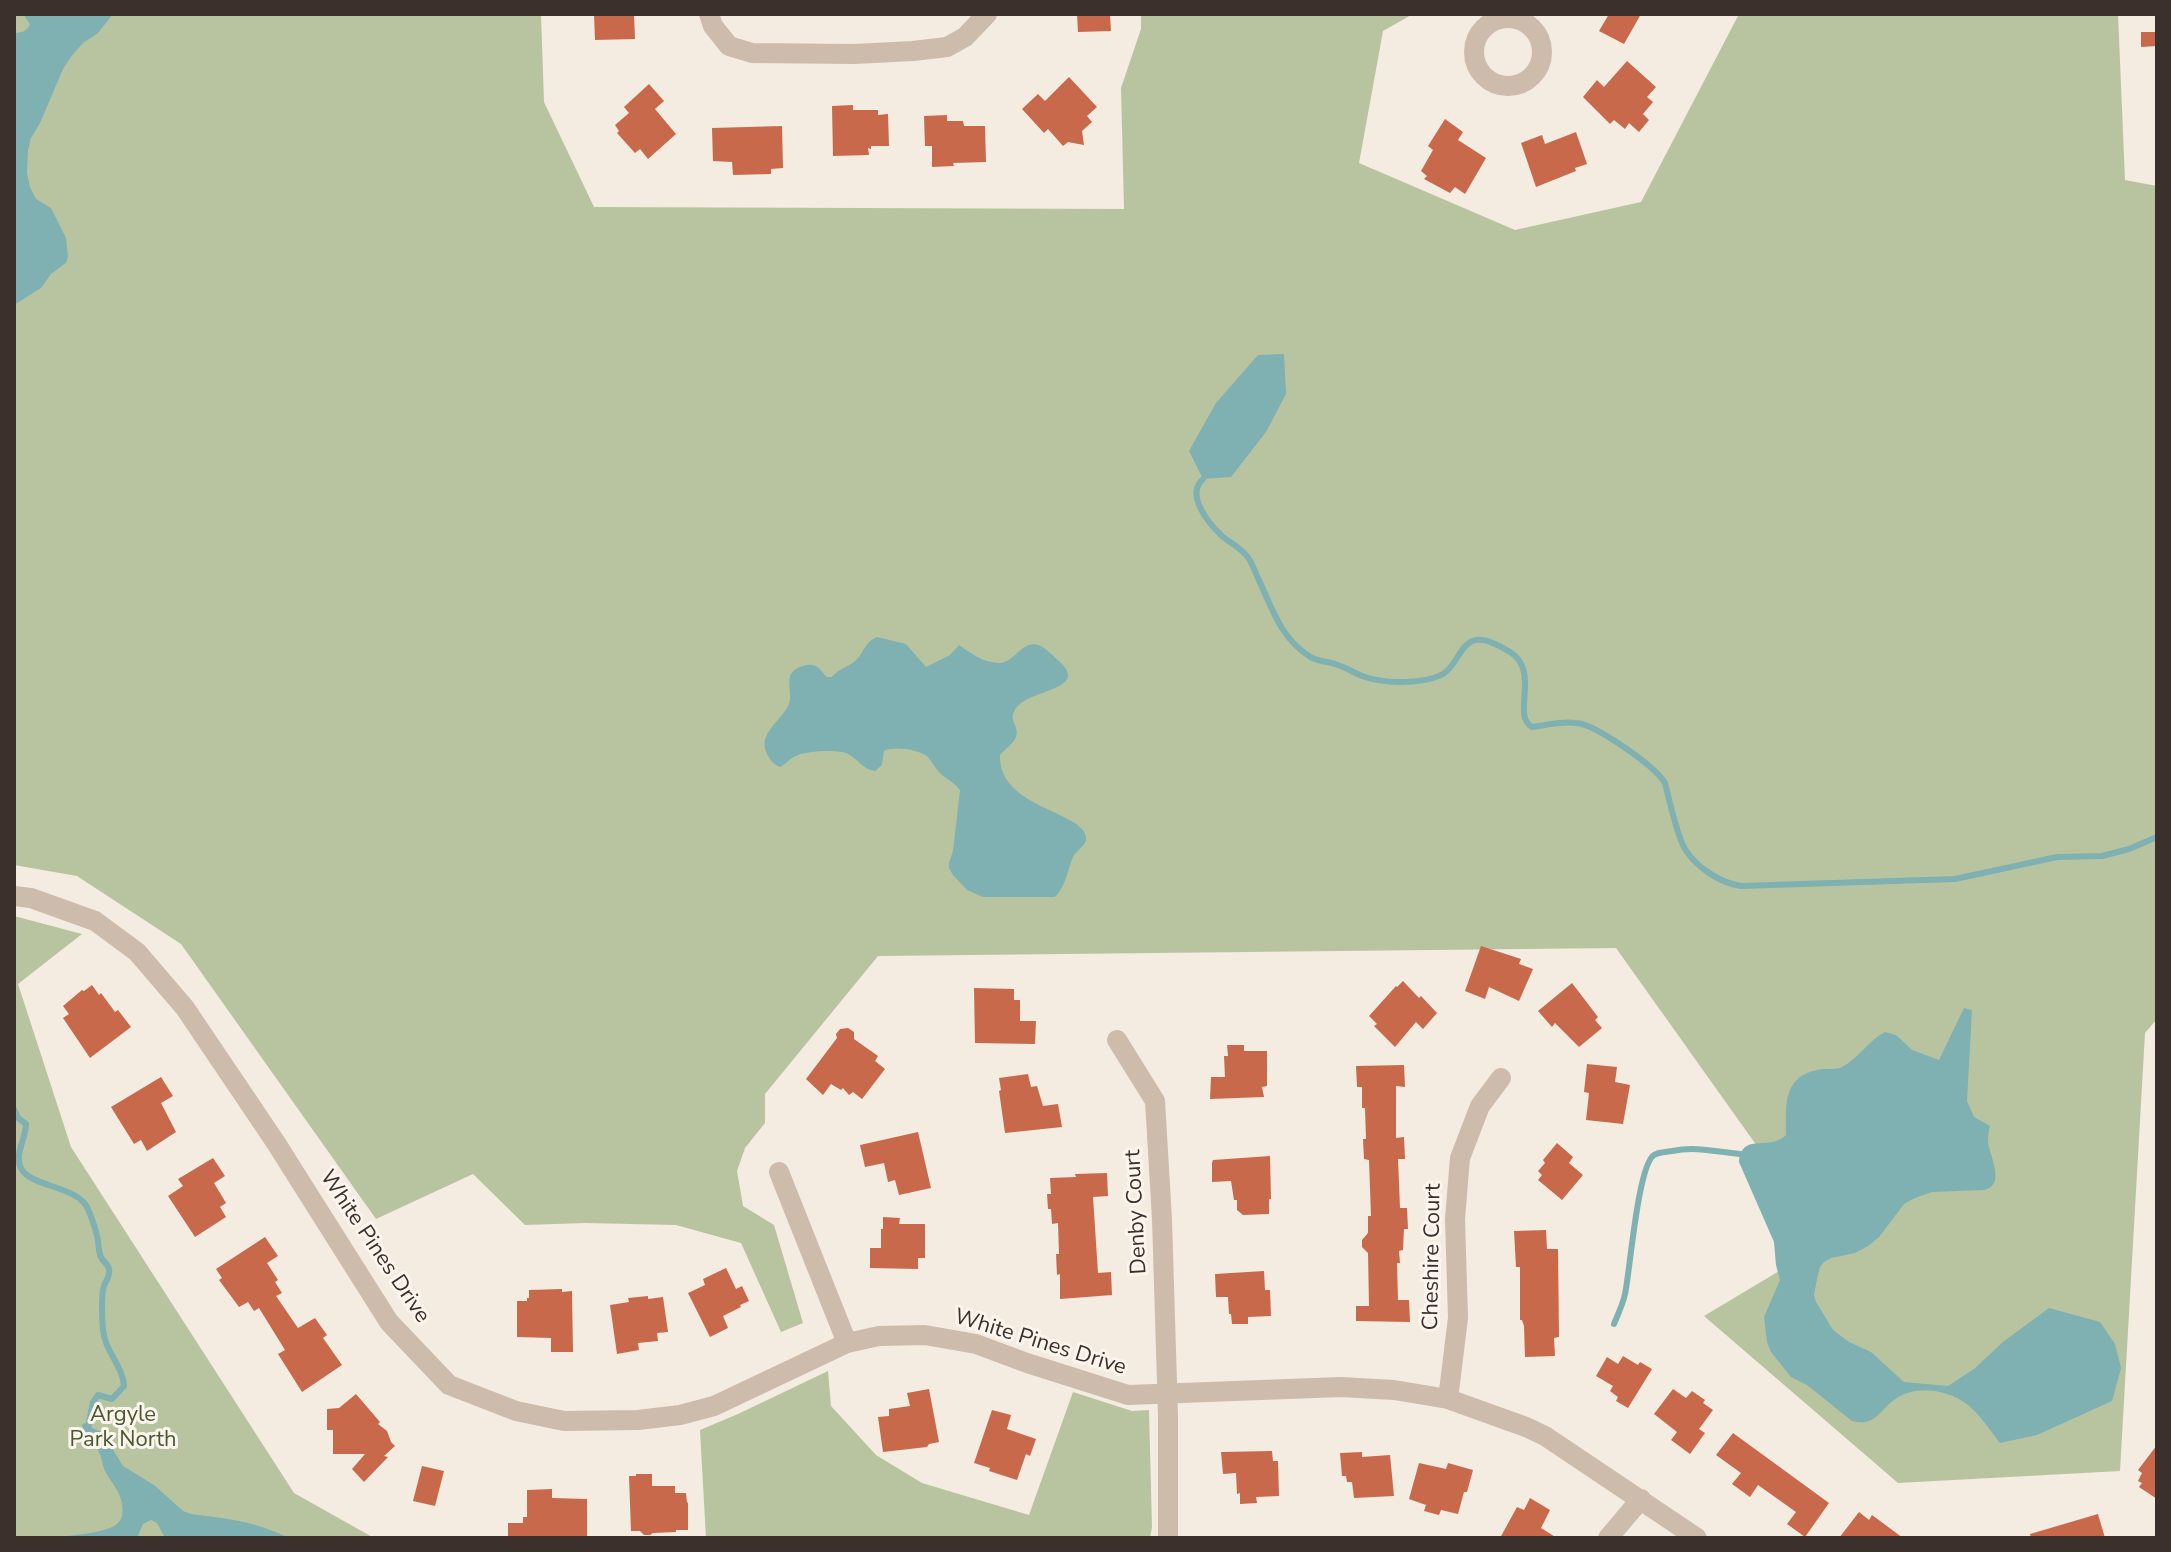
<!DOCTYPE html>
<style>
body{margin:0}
#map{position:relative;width:2171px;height:1552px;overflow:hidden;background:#f4ebe1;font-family:"Nunito Sans",sans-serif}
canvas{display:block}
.frame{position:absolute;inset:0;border:16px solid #3b302b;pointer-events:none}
</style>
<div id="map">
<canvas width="2171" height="1552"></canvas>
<div class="frame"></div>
</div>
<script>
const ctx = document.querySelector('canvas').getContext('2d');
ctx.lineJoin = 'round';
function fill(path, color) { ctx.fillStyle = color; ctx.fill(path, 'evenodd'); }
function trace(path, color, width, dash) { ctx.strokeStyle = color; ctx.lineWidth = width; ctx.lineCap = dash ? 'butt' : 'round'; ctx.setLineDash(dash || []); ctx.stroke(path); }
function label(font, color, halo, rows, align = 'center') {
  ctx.font = font + ' "Nunito Sans",sans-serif'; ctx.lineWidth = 6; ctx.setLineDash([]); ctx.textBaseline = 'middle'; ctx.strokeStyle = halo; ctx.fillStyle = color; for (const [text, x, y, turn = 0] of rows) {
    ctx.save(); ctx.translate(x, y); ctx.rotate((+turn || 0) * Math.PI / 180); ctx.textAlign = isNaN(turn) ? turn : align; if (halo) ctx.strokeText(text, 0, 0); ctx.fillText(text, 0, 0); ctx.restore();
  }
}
fill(new Path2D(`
 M14 14H541L544 102 594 207 1124 209 1121 88 1141 29V14H1413L1383 31 1359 163 1515 230 1641 202 1739 14H2118L2125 180 2157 186V1019L2145 1033 2120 1471 1898 1483 1704 1316 1826 1243 1616 948 878 956 765 1094V1123L745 1148 737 1171 743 1206 774 1225 803 1323 781 1332 741 1243 676 1225 585 1223 525 1225 473 1174 376 1219 181 944 77 876 14 865Z
 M14 916 82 934 18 984 71 1147 294 1493 374 1538H14Z
 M828 1371 831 1406 876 1455 922 1483 1029 1515 1073 1392 1132 1411 1149 1410 1152 1527 1150 1538H706L700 1430 738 1414Z`), '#b8c4a0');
fill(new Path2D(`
 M23 14H113L98 33 83 43 70 58 63 69 40 123 31 138 28 150 27 173 30 187 36 199 51 208 66 238 68 257 66 263 51 274 41 288 14 305V33C21 33 28 31 30 24Z
 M1284 354 1286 394 1266 432 1231 477 1203 479 1189 451 1216 403 1258 355Z
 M877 637 906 644 926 667 950 655 959 645C971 653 982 662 998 663 1015 664 1022 637 1041 646 1048 650 1054 657 1060 662 1064 666 1069 671 1068 677 1064 691 1027 693 1016 708 1007 722 1020 725 1016 737 1014 743 1004 750 1000 755 998 808 1083 811 1086 837 1087 846 1076 850 1073 857 1067 871 1066 886 1055 897H983L967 890 953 875 949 868V863L953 851 960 790C954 782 946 779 940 773 935 768 932 762 928 757 918 749 894 746 884 751L882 765 875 771C862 769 858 759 848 754 838 749 807 751 796 756 790 758 786 764 780 767 773 764 771 761 767 754 757 734 780 722 788 706 796 692 777 671 807 665 817 663 820 670 827 677H832C839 668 846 668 854 662 864 654 864 642 877 637Z
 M1964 1008 1972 1010 1967 1101 1974 1117 1990 1126C1989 1130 1988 1134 1988 1139 1987 1152 2008 1185 1984 1190L1932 1192 1915 1198 1904 1204 1879 1237 1868 1246 1855 1253 1831 1258 1824 1262 1820 1267 1817 1279 1814 1295 1816 1302 1833 1330 1849 1342 1871 1352 1904 1382 1948 1386 1974 1369 2003 1342 2049 1308 2100 1322 2115 1344 2121 1368 2112 1401 2037 1435 2000 1443C1980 1417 1970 1397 1935 1391 1921 1389 1906 1391 1894 1400 1879 1411 1875 1427 1852 1421L1807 1385 1791 1377 1771 1352 1767 1342 1764 1317 1780 1280 1776 1265 1774 1242 1739 1162C1742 1131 1769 1152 1786 1135 1786 1107 1782 1077 1817 1070 1825 1068 1835 1070 1842 1067 1858 1059 1869 1040 1885 1032L1896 1035 1912 1050 1939 1060Z
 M90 1422 92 1428 102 1432 123 1466 154 1485 183 1511 191 1514C229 1519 254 1521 289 1538H165L157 1523 151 1520 143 1524 137 1538H52C68 1535 107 1534 118 1523 124 1518 123 1507 121 1500 119 1490 111 1482 106 1473 102 1466 102 1457 98 1450 93 1441 84 1435 82 1424Z`), '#7fb0b2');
trace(new Path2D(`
 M1203 479C1185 495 1209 524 1222 536 1229 542 1239 547 1246 555 1251 560 1254 569 1257 576 1271 605 1280 638 1309 656 1317 662 1328 661 1338 665 1347 668 1356 674 1365 677 1385 684 1425 684 1443 674 1457 666 1460 643 1476 640 1486 638 1502 647 1510 652 1541 671 1511 716 1532 727 1546 725 1562 721 1576 723 1595 724 1655 766 1665 783 1669 799 1677 836 1685 849 1696 867 1720 883 1741 886L1955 879 2057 857 2102 856 2129 849 2157 837
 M14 1109 18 1118 26 1124C26 1138 15 1153 20 1166 27 1187 75 1185 87 1207 91 1216 95 1227 97 1236 99 1242 98 1249 100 1254 101 1261 108 1263 109 1269 111 1275 106 1280 104 1286 101 1294 102 1320 103 1329 104 1350 123 1366 124 1386L112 1399 98 1395 93 1402 88 1428
 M1614 1324C1618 1314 1623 1304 1625 1294 1630 1271 1638 1165 1654 1155 1658 1152 1666 1152 1672 1151 1698 1146 1715 1152 1740 1154`), '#7fb0b2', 6);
fill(new Path2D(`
 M594 14H634L635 39 595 40Z
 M1077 14H1110L1111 31 1078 32Z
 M1609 14H1641L1624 44 1599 31Z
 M2141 32H2157V46L2141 47Z
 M1627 61 1656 87 1647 97 1653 102 1643 114 1649 120 1639 132 1629 123 1625 129 1614 120 1610 124 1583 97 1597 80 1604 87Z
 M1069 77 1097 107 1087 116 1092 122 1082 131 1084 145 1068 142 1063 146 1048 129 1044 133 1022 109 1038 94 1045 101Z
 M649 84 664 101 655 109 676 134 648 159 640 149 635 153 617 133 619 131 615 125 629 113 624 107Z
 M853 105V110H878V115L888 114 889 146H871V149L868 148 869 155 833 156 832 106Z
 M947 115V121H963L964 126H985L986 162 953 163 954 166 932 167V146H925L924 116Z
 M1445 119 1463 132 1458 140 1486 158 1465 194 1455 187 1450 193 1424 179 1427 176 1421 171 1433 150 1428 146Z
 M782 126 783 168 771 169V174L733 175 732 162 713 161 712 128Z
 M1576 132 1587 164 1575 168 1576 171 1536 187 1521 143 1542 135 1545 144Z
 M1481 946 1521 959 1519 964 1533 969 1519 1001 1489 987 1485 999 1465 991Z
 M1403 981 1419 998 1421 996 1437 1013 1423 1029 1416 1022 1395 1047 1374 1026 1377 1024 1369 1016 1396 986 1397 987Z
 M1572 983 1598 1017 1595 1020 1602 1028 1579 1047 1555 1023 1552 1027 1538 1011Z
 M92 985 99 995 101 993 115 1012 118 1010 131 1027 90 1058 63 1018 69 1014 63 1006 82 990 84 991Z
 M974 988 1014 989V1000H1020V1021H1036L1035 1044 975 1043Z
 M848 1028 854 1032V1039L878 1056 875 1061 885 1069 862 1099 853 1092 849 1095 843 1088 841 1090 831 1084 823 1095 806 1079 837 1038 836 1034 840 1029Z
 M1227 1045H1244V1051H1267V1086L1262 1087 1264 1097 1210 1099 1211 1077H1225L1224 1056H1228Z
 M1587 1064 1617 1067 1615 1082 1630 1085 1623 1124 1586 1120 1589 1093 1584 1092Z
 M1404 1065 1405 1087 1396 1086V1138L1404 1137 1405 1159H1398L1400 1208H1407L1408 1229H1404L1403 1250 1399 1251 1400 1263H1397L1398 1300H1409L1410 1322 1356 1321V1306H1369L1368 1253 1362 1247V1240L1368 1233V1216H1371L1369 1160 1364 1159 1363 1139H1366L1365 1108H1362V1087H1357L1356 1066Z
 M1028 1074 1031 1087 1037 1086 1043 1106 1058 1104 1062 1127 1005 1133 999 1091 1001 1090 999 1078Z
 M161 1077 173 1096 161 1103 176 1132 147 1151 141 1140 134 1144 111 1107Z
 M918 1132 931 1188 899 1195 895 1180 888 1182 884 1163 865 1167 860 1145Z
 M1557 1143 1573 1157 1569 1163 1583 1175 1562 1200 1538 1180 1542 1175 1538 1171 1545 1163 1543 1160Z
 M1270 1156 1271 1199H1269V1214L1243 1215 1237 1210V1200H1234L1231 1181 1212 1182V1163L1213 1160Z
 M213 1158 225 1176 214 1183 226 1203 220 1207 226 1217 195 1237 168 1196 183 1186 178 1179Z
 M1107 1173 1108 1196 1093 1197 1098 1273 1111 1272 1112 1295 1060 1299V1274L1057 1275 1056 1254H1059L1058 1223 1052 1224 1051 1209H1048L1047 1194H1051L1050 1178 1076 1177 1075 1174Z
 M883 1217 900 1218 899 1224H925V1258H918V1269L870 1268V1248H881V1229H883Z
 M1546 1230 1547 1249H1558L1559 1337 1554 1338 1555 1356 1525 1357 1524 1326 1522 1320H1520V1267H1516L1514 1231Z
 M265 1237 278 1256 267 1263 278 1280 275 1282 282 1293 276 1296 298 1328 315 1318 327 1335 323 1338 342 1365 302 1392 278 1354 285 1350 259 1308 254 1311 248 1302 239 1307 219 1280 222 1278 216 1269Z
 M726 1268 736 1289 742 1286 749 1301 740 1305 741 1307 723 1316 728 1328 710 1337 688 1293 705 1285 703 1279Z
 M1264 1271 1265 1290H1270L1271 1316 1248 1317V1324H1232L1231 1314H1229L1228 1297H1216L1215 1274Z
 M562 1289V1292L572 1291 573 1352H551V1338L517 1337V1301H527V1298H529V1290Z
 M648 1296V1299L663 1297 668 1332 657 1333 658 1341 638 1343 639 1350 617 1354 610 1305 629 1302 628 1298Z
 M1623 1356 1638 1365 1640 1362 1652 1369 1628 1408 1616 1401 1618 1397 1610 1391 1613 1386 1596 1376 1607 1357 1618 1364Z
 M929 1389 939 1442 929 1444 927 1447 883 1452 878 1417 889 1416V1409L910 1406 907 1393Z
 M1673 1389 1686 1398 1692 1391 1705 1400 1703 1403 1713 1410 1699 1429 1705 1433 1690 1454 1671 1440 1677 1432 1654 1414Z
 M356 1394 380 1422 378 1424 387 1431 391 1442 395 1446 384 1456 388 1457 364 1482 352 1469 365 1454H333V1430H327V1409L339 1408Z
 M992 1410 1011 1415 1007 1429 1036 1439 1030 1456 1026 1454 1017 1480 989 1471 990 1468 974 1463Z
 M1733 1433 1829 1503 1805 1537 1787 1524 1796 1512 1758 1485 1750 1497 1732 1484 1741 1473 1716 1455Z
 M2157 1445V1499L2139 1487 2142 1483 2138 1481 2142 1473 2138 1470Z
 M1272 1451 1273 1461H1278L1279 1496 1256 1497 1257 1503 1240 1504V1493L1237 1494 1236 1473 1223 1474 1221 1452Z
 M1362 1452V1457L1390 1455 1394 1496 1354 1498 1352 1482H1347L1346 1476H1342L1340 1453Z
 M1419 1463 1446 1469 1448 1463 1473 1470 1467 1492H1464L1458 1514 1441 1510 1439 1515 1424 1511 1426 1505 1409 1499Z
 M422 1466 444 1471 435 1506 413 1501Z
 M636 1474H652V1486H675V1493H686L687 1503 688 1502V1530H676V1532L653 1533 650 1535H644L640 1531H631L629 1476H636Z
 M552 1489V1498L587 1499V1538H508V1523H523V1517H527V1490Z
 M1530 1498 1550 1510 1541 1528 1557 1538H1500L1517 1507 1524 1510Z
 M1859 1512 1869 1520 1872 1515 1903 1538H1839Z
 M2098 1514 2105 1538H2031L2030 1534Z`), '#c8694b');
trace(new Path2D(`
 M709 14 713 26 729 46 752 53 854 54 913 51 947 47 965 37 987 14
 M1474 52a34 34 0 1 1 68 0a34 34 0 1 1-68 0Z
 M14 896 31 898 95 921 137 952 185 1008 276 1143 389 1322 449 1385 516 1411 564 1421 638 1420 680 1415 714 1406 847 1343 879 1336 925 1335 976 1344 1027 1363 1128 1395 1341 1387 1394 1390 1448 1399 1526 1427 1545 1436 1697 1538
 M1117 1040 1155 1101 1162 1219 1168 1416V1538
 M779 1172 847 1343
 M1448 1399 1458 1318 1455 1219 1460 1158 1480 1106 1501 1078
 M1608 1538 1641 1499`), '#cdbbac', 20);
label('22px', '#3b302b', '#fbf5ee', [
 ["Denby Court",1137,1212,-93],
 ["White Pines Drive",374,1247,56],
 ["Cheshire Court",1433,1257,-89],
 ["White Pines Drive",1040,1343,17]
]);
label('22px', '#4a5a2e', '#fbf5ee', [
 ["Argyle",123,1416],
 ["Park North",123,1441]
]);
</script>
